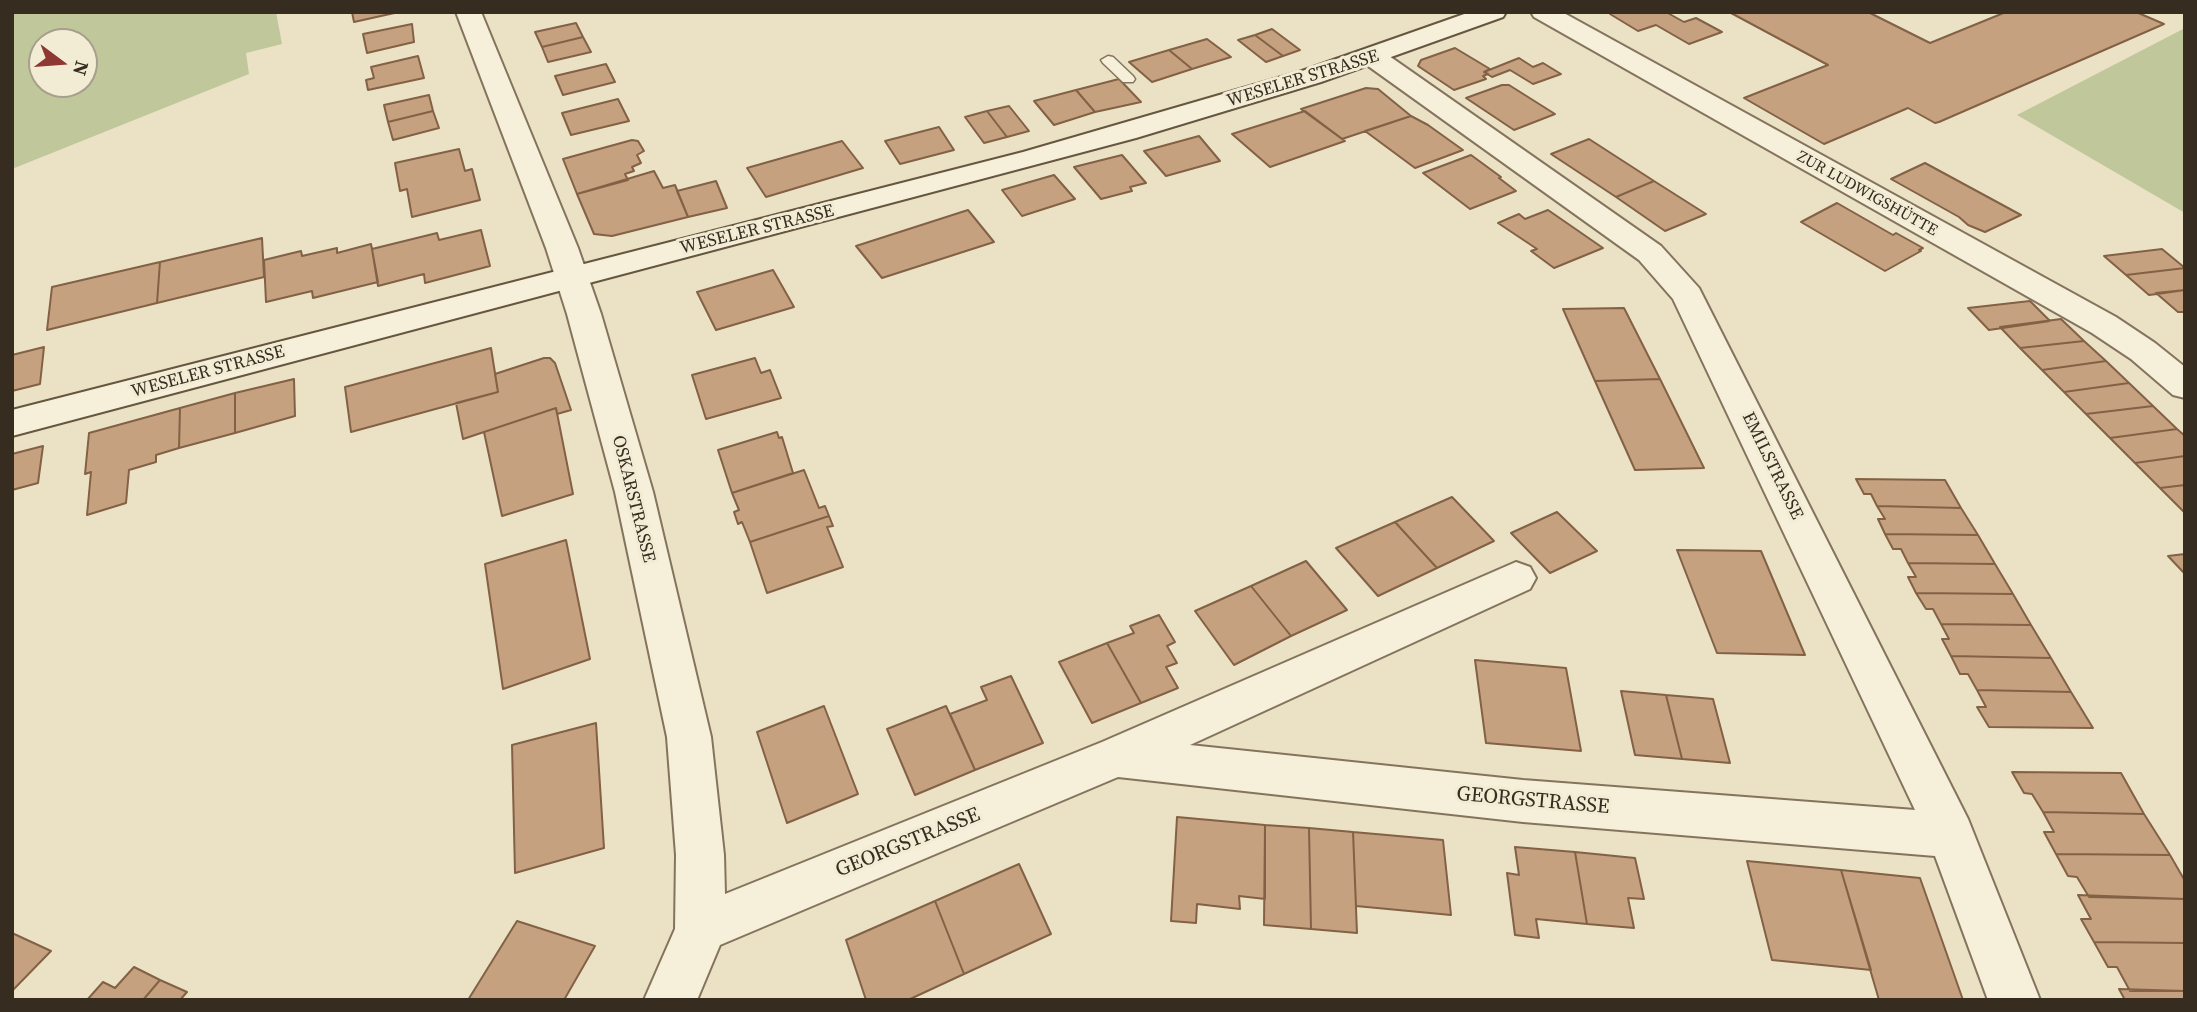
<!DOCTYPE html>
<meta charset="utf-8">
<style>
body{margin:0}
#map{position:relative;width:2197px;height:1012px;overflow:hidden;background:#ebe2c6;font-family:"Source Serif 4",serif}
canvas{display:block}
.frame{position:absolute;inset:0;border:14px solid #362c20;pointer-events:none}
.north{position:absolute;left:28px;top:28px;width:70px;height:70px;box-sizing:border-box;background:#f3ecd5;border:2px solid #a79f8d;border-radius:50%;rotate:106deg;font-size:19px;font-weight:700;line-height:28px;text-align:center;color:#362c20}
.north::after{content:'';display:block;margin:auto;width:24px;height:32px;background:#8f3732;clip-path:polygon(50% 0,100% 100%,50% 72%,0 100%)}
</style>
<div id="map">
<canvas width="2197" height="1012"></canvas>
<div class="frame"></div>
<div class="north">N</div>
</div>
<script>
const ctx = document.querySelector('canvas').getContext('2d');
ctx.lineJoin = 'round';
function fill(path, color) { ctx.fillStyle = color; ctx.fill(path, 'evenodd'); }
function trace(path, color, width, dash) { ctx.strokeStyle = color; ctx.lineWidth = width; ctx.lineCap = dash ? 'butt' : 'round'; ctx.setLineDash(dash || []); ctx.stroke(path); }
function label(font, color, halo, rows, align = 'center') {
  ctx.font = font + ' "Source Serif 4",serif'; ctx.lineWidth = 6; ctx.setLineDash([]); ctx.textBaseline = 'middle'; ctx.strokeStyle = halo; ctx.fillStyle = color; for (const [text, x, y, turn = 0] of rows) {
    ctx.save(); ctx.translate(x, y); ctx.rotate((+turn || 0) * Math.PI / 180); ctx.textAlign = isNaN(turn) ? turn : align; if (halo) ctx.strokeText(text, 0, 0); ctx.fillText(text, 0, 0); ctx.restore();
  }
}
fill(new Path2D(`
 M12 12H276L282 44 246 53 249 74 12 169ZM42 42H84V84H42Z
 M2185 28V213L2017 115Z`), '#c0c89b');
const building = new Path2D(`
 M352 12H399L354 22Z
 M1616 12H1666L1684 22 1696 18 1722 32 1689 44 1656 25 1638 31 1610 14Z
 M1868 12 1930 43 2006 12H2136L2164 24 1939 122 1935 123 1908 108 1824 144 1744 98 1828 65 1731 13Z
 M576 23 583 37 542 47 535 32Z
 M412 24 414 42 367 53 363 34Z
 M1272 29 1300 50 1283 56 1255 35Z
 M1255 35 1283 56 1266 62 1238 40Z
 M583 37 591 52 548 62 542 47Z
 M1207 39 1231 57 1192 69 1169 50Z
 M1455 48 1490 69 1484 72 1488 74 1483 76 1486 79 1454 90 1418 66 1421 60Z
 M1169 50 1192 69 1152 82 1129 62Z
 M418 56 424 78 368 90 366 80 374 78 371 67Z
 M1519 58 1533 67 1543 63 1561 74 1533 84 1510 70 1492 77 1484 72Z
 M606 64 615 82 563 95 555 76Z
 M1119 79 1141 102 1095 112 1076 90Z
 M1502 85H1509L1555 114 1514 130 1466 98Z
 M1366 88 1378 89 1411 116 1342 139 1301 109Z
 M1076 90 1095 112 1054 125 1034 101Z
 M429 95 433 111 388 122 384 105Z
 M618 99 629 121 571 135 562 113Z
 M1009 106 1029 131 1007 137 987 111Z
 M433 111 439 128 393 140 388 122Z
 M987 111 1007 137 984 143 965 117Z
 M1305 111 1345 141 1270 167 1232 134Z
 M1411 116 1428 125 1463 150 1415 168 1365 131Z
 M939 127 954 150 900 164 885 141Z
 M1199 136 1220 161 1166 176 1144 151Z
 M1589 139 1654 181 1616 197 1551 154Z
 M632 140 638 141 644 151 637 155 641 163 632 167 634 171 625 174 628 180 577 194 563 159Z
 M842 141 863 168 766 197 747 168Z
 M459 149 465 171 472 169 480 200 412 217 407 189 400 191 395 163Z
 M1122 155 1146 183 1130 187 1132 191 1101 199 1074 167Z
 M1471 155 1501 177 1499 178 1516 191 1470 209 1423 173Z
 M1925 163 2021 215 1985 232 1968 225 1959 217 1891 179Z
 M654 171 663 188 675 185 688 217 612 236 594 234 577 194Z
 M1054 175 1075 199 1022 216 1002 190Z
 M716 181 727 208 688 217 677 191Z
 M1654 181 1706 214 1665 231 1616 197Z
 M1837 203 1893 235 1896 233 1923 248 1919 250 1921 251 1885 271 1801 222Z
 M968 210 994 242 882 278 856 246Z
 M1548 210 1603 248 1554 268 1531 251 1537 249 1498 223 1519 214 1525 219Z
 M481 230 490 266 425 283 424 274 378 286 372 249 437 233 439 240Z
 M262 238 264 277 157 303 160 262Z
 M371 244 378 282 313 298 312 291 266 302 264 260 301 251 302 256 337 248V253Z
 M2162 249 2185 268 2126 275 2104 256Z
 M160 262 157 303 47 330 52 287Z
 M2185 268V290L2157 294 2149 295 2126 275Z
 M773 270 794 307 716 330 697 292Z
 M2185 290V312H2178L2156 293Z
 M2030 301 2050 321 1989 330 1968 308Z
 M1624 308 1660 379 1595 381 1563 309Z
 M2061 319 2084 341 2020 348 2000 327Z
 M2084 341 2106 361 2042 370 2020 348Z
 M44 347 40 384 12 391V355Z
 M491 348 498 392 351 432 345 387Z
 M544 358H550L555 363 571 410 557 414 556 408 463 439 456 403 498 392 495 374Z
 M755 358 761 373 770 370 781 398 706 419 692 375Z
 M2106 361 2129 383 2064 392 2042 370Z
 M294 379 295 416 235 433V393Z
 M1660 379 1704 468 1635 470 1595 381Z
 M2129 383 2153 406 2086 414 2064 392Z
 M235 393V433L179 448 180 408Z
 M2153 406 2177 429 2110 438 2086 414Z
 M180 408 179 448 156 455V462L129 470 126 503 87 515 91 472 85 474 89 433Z
 M556 408 573 494 502 516 484 432Z
 M2177 429 2185 436V456L2135 463 2110 438Z
 M777 432 779 438 782 437 793 473 732 493 718 450Z
 M43 446 38 483 12 490V454Z
 M2185 456V485L2160 488 2135 463Z
 M804 470 819 508 825 506 829 516 750 542 742 522 738 524 734 512 739 510 732 493Z
 M1856 479 1945 480 1961 508 1877 506 1871 494H1864Z
 M2185 485V513L2160 488Z
 M1452 497 1494 541 1437 568 1395 522Z
 M1877 506 1961 508 1978 535 1885 534 1878 519H1885Z
 M1557 512 1597 551 1550 573 1511 533Z
 M829 516 833 526 827 527 843 567 767 593 750 542Z
 M1395 522 1437 568 1378 596 1336 548Z
 M1885 534 1978 535 1995 564 1908 563 1901 549H1893Z
 M566 540 590 659 503 689 485 564Z
 M1677 550 1761 551 1805 655 1717 653Z
 M2185 554V574L2168 556Z
 M1306 561 1347 610 1291 636 1251 586Z
 M1908 563 1995 564 2013 594 1916 593 1908 577H1916Z
 M1251 586 1291 636 1234 665 1195 611Z
 M1916 593 2013 594 2031 625 1941 624 1933 609H1926Z
 M1159 615 1175 642 1167 646 1177 663 1166 667 1178 688 1141 703 1107 643 1134 633 1130 626Z
 M1941 624 2031 625 2051 658 1951 656 1942 639H1949Z
 M1107 643 1141 703 1092 723 1059 662Z
 M1951 656 2051 658 2071 692 1977 690 1968 674H1960Z
 M1475 660 1566 668 1581 751 1486 743Z
 M1011 676 1043 743 975 770 950 714 987 700 981 687Z
 M1977 690 2071 692 2093 728 1989 727 1977 707H1986Z
 M1621 691 1666 695 1682 759 1635 755Z
 M1666 695 1713 699 1730 763 1682 759Z
 M824 706 858 794 787 823 757 732Z
 M946 706 975 770 915 795 887 729Z
 M596 723 604 848 515 873 512 745Z
 M2012 772 2121 773 2144 814 2043 812 2032 794 2024 793Z
 M2043 812 2144 814 2170 855 2056 854 2044 832H2054Z
 M1177 817 1265 825V899L1239 896 1240 909 1197 904 1196 923 1171 921Z
 M1265 825 1309 828 1311 929 1264 925Z
 M1309 828 1353 832 1357 933 1311 929Z
 M1353 832 1443 840 1451 915 1356 906Z
 M1515 847 1575 852 1587 924 1536 919 1539 938 1515 935 1507 873 1519 875Z
 M1575 852 1635 858 1644 899 1628 898 1634 928 1587 924Z
 M2056 854 2170 855 2185 881V899L2089 897 2077 877 2068 876Z
 M1747 861 1841 870 1871 970 1772 960Z
 M1019 864 1051 934 964 974 935 901Z
 M1841 870 1920 878 1963 1000H1879Z
 M2078 895 2185 899V943L2094 942 2081 919H2091Z
 M935 901 964 974 908 1000H866L846 940Z
 M517 921 595 946 564 1000H468Z
 M12 933 51 951 12 991Z
 M2094 942 2185 943V991H2130L2117 967H2108Z
 M134 967 160 980 143 1000H87L103 982 115 988Z
 M160 980 187 992 180 1000H143Z
 M2119 989 2185 991V1000H2125Z`);
fill(building, '#c6a17f');
trace(building, '#826145', 2);
const service = new Path2D(`
 M1108 56 1113 57 1133 76 1135 79 1133 82H1123L1103 63 1101 60Z`);
const minor = new Path2D(`
 M456 12H481L578 248 601 314 653 492 711 737 724 855 725 894 1102 742 1516 562 1530 567 1536 578 1530 589 1190 745 1523 780 1915 810 1673 299 1639 260 1364 63 1360 57 1364 51 1373 49 1382 51 1661 246 1699 288 1968 819 2040 1000H1988L1935 856 1523 822 1118 777 720 945 697 1000H644L675 929 676 855 667 737 615 492 567 314 546 248Z
 M1531 12H1562L2116 317 2155 343 2185 367V398L2173 395 2131 359 2092 333 1534 17Z`);
const secondary = new Path2D(`
 M1470 12H1506L1503 17 1321 82 1136 138 12 436V410L1023 152 1302 71Z`);
trace(service, '#85745d', 3);
trace(minor, '#85745d', 4);
trace(secondary, '#665640', 4);
fill(service, '#f6efd9');
fill(minor, '#f6efd9');
fill(secondary, '#f6efd9');
label('16px', '#362c20', '#f3ecd5', [
 ["ZUR LUDWIGSHÜTTE",1867,194,29]
]);
label('18px', '#362c20', '#f3ecd5', [
 ["WESELER STRASSE",1303,79,-17],
 ["WESELER STRASSE",757,230,-14],
 ["WESELER STRASSE",208,372,-15],
 ["EMILSTRASSE",1772,466,64],
 ["OSKARSTRASSE",633,499,76]
]);
label('21px', '#362c20', '#f3ecd5', [
 ["GEORGSTRASSE",1533,801,5],
 ["GEORGSTRASSE",908,843,-22]
]);
</script>
